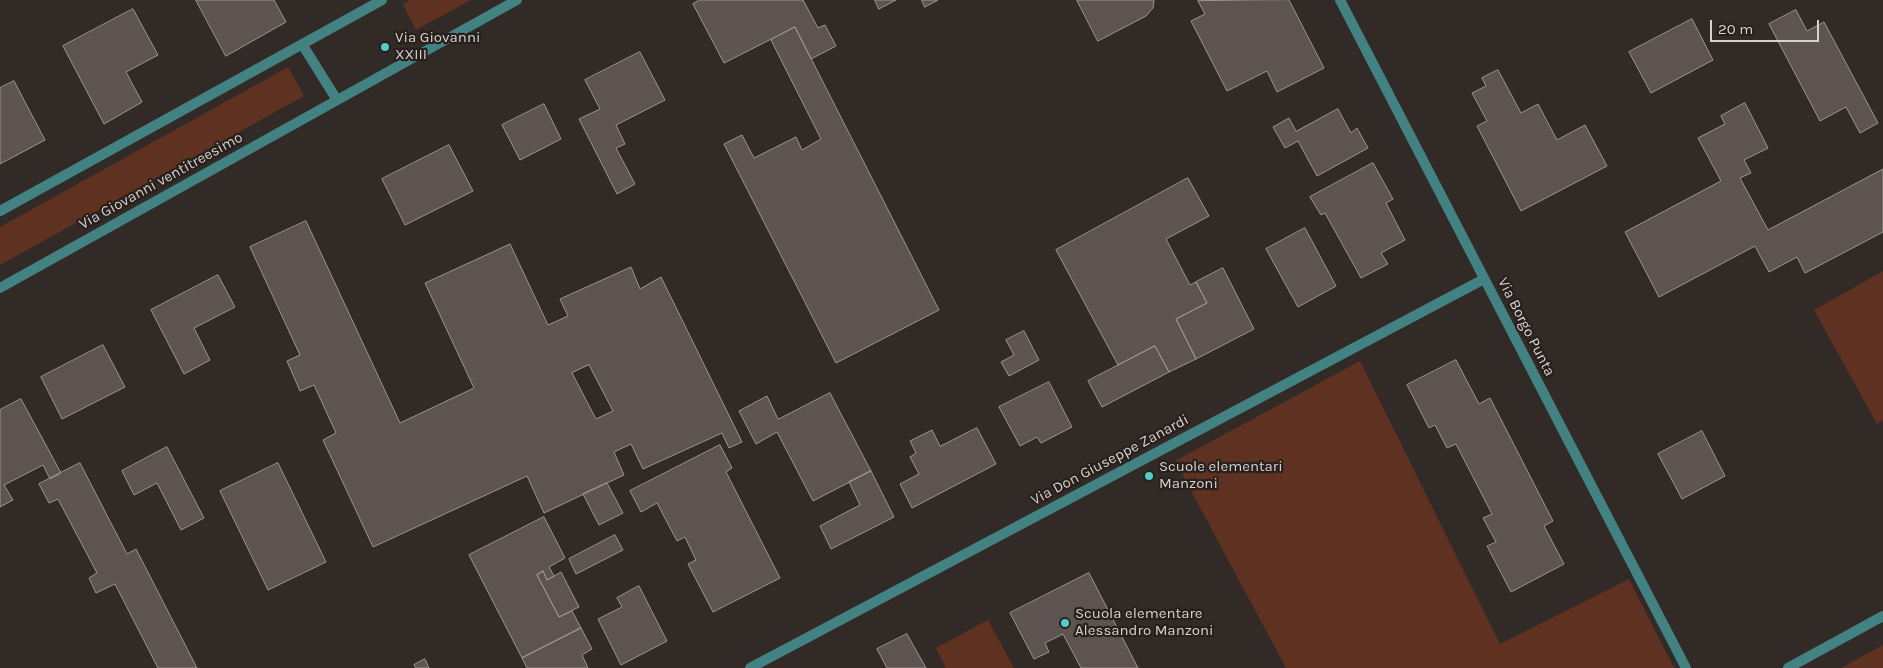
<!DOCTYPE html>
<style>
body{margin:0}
#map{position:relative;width:1883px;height:668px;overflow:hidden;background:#322a27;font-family:Karla,sans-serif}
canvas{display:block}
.scale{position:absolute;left:1710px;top:20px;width:109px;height:22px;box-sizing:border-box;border:2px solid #d6d1cf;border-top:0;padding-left:6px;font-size:15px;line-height:18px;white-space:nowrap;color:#d6d1cf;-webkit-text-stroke:4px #28201d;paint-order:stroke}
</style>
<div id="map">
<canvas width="1883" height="668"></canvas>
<div class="scale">20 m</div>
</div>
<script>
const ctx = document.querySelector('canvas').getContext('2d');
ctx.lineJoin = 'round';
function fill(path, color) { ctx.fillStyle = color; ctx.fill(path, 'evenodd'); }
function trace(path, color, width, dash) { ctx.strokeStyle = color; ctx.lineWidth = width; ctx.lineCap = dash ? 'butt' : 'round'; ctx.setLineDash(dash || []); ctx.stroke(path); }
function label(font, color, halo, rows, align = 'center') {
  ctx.font = font + ' Karla,sans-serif'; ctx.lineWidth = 4.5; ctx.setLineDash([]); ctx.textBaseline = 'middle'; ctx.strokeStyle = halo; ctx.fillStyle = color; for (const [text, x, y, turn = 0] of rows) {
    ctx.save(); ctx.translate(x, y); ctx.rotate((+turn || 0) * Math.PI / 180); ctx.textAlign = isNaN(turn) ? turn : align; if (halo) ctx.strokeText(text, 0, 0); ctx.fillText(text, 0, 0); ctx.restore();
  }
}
fill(new Path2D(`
 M410 0H471L416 30 403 4Z
 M288 67 304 96 0 265V227Z
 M1883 271V420L1877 424 1814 310Z
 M1360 361 1500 644 1629 579 1674 668H1286L1175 461Z
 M988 620 1014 668H946L936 648Z
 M1883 645V668H1841L1879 647Z`), '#5f3120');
const building = new Path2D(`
 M196 0H274L286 22 226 56Z
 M700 0H803L818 28 825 25 836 46 811 59 795 27 724 63 693 4Z
 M875 0H896L879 9Z
 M922 0H938L925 7Z
 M1077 0H1154L1153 8 1146 16 1098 41Z
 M1289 0 1324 68 1277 92 1267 71 1227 91 1191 21 1205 14 1198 1Z
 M133 9 158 55 126 72 142 102 104 124 63 46Z
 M1796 10 1807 31 1824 22 1878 123 1860 133 1846 107 1820 121 1769 24Z
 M1692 19 1713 60 1651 93 1629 52Z
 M795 27 939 310 836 363 724 144 742 135 754 158 796 137 802 150 821 139 771 40Z
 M640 52 665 100 616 125 625 144 616 148 635 184 617 194 579 119 600 109 585 80Z
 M1498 70 1521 113 1538 104 1557 140 1585 125 1607 166 1521 211 1477 126 1487 121 1472 93 1486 86 1482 78Z
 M14 81 45 140 0 164V88Z
 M1745 103 1768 148 1744 160 1751 173 1740 178 1768 230 1883 169V232L1805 273 1797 257 1769 272 1755 246 1659 297 1625 232 1721 181 1698 138 1725 124 1721 116Z
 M544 104 561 139 520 160 502 125Z
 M1338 109 1351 133 1357 128 1368 148 1317 176 1298 141 1285 148 1273 127 1289 118 1296 131Z
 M449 145 473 191 405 225 382 179Z
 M1373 163 1393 199 1386 203 1405 240 1381 253 1388 264 1361 278 1325 213 1321 215 1310 197Z
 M1188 178 1209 216 1166 239 1190 285 1196 282 1207 303 1176 319 1196 359 1169 372 1155 346 1118 365 1056 250Z
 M306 221 400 423 474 388 425 283 510 244 548 325 568 316 560 299 631 267 640 289 661 277 742 442 729 448 722 433 643 469 631 444 614 452 624 475 544 513 527 476 373 547 323 440 336 433 314 385 300 391 287 361 300 355 250 247ZM589 365 613 411 596 419 572 373Z
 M1305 228 1336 286 1298 307 1266 249Z
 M1223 268 1254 329 1196 359 1176 319 1207 303 1196 282Z
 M218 275 235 307 194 328 210 360 184 374 151 310Z
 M1024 331 1039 360 1009 376 1001 362 1014 355 1006 340Z
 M103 345 125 387 62 419 41 377Z
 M1155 346 1169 372 1102 407 1088 381Z
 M1456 360 1479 404 1490 398 1553 521 1544 526 1564 564 1511 592 1487 546 1496 542 1483 518 1492 514 1456 444 1447 448 1435 425 1429 428 1407 385Z
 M1049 382 1072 427 1041 443 1037 437 1020 446 999 407Z
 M830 393 871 471 813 501 777 432 756 444 739 411 767 396 778 419Z
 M21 399 61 473 50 479 43 465 4 485 13 500 0 507V410Z
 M977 428 996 464 912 508 900 484 919 474 910 457 916 453 910 441 932 430 940 446Z
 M1702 431 1725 476 1682 499 1658 454Z
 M720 445 732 468 726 472 780 578 713 612 688 564 696 560 685 537 677 541 657 503 641 512 630 491Z
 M167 447 204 518 181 530 157 483 134 495 122 471Z
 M80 463 127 554 136 549 197 668H158L115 584 96 593 89 578 97 573 58 499 49 503 39 484Z
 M278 463 326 562 268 590 220 491Z
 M871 471 894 517 831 549 820 526 860 505 849 482Z
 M607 483 623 513 599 525 583 494Z
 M544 517 565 558 549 567 554 576 547 580 543 571 537 575 559 617 572 611 581 628 522 658 469 555Z
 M615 535 623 550 576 574 569 559Z
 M543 571 547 580 561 572 579 607 559 617 537 575Z
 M1089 573 1138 668H1081L1063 634 1045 643 1049 652 1034 659 1010 613Z
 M639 586 667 641 621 665 598 619 622 607 617 598Z
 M581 628 592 649 582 655 588 668H527L522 658Z
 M907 634 926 668H887L877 649Z
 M425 659 429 668H416L414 665Z`);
fill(building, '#5d5350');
trace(building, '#9e938f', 1);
trace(new Path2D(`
 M302 44 337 100
 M0 211 382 0`), '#438282', 10);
trace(new Path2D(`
 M1340 0 1686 668
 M750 668 1484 279
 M1788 668 1883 616`), '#438282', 10);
trace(new Path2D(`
 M0 288 517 0`), '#438282', 10);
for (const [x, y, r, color] of [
 [385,47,5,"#52cdcd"],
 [1149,476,5,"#52cdcd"],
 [1065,623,5,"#52cdcd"]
]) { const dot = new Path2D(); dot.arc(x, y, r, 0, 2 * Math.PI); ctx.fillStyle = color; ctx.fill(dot); trace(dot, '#28201d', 2); }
label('15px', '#d6d1cf', '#28201d', [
 ["Via Giovanni",395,38],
 ["XXIII",395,55],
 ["Scuole elementari",1159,467],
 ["Manzoni",1159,484],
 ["Scuola elementare",1075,614],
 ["Alessandro Manzoni",1075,631]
], 'left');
label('15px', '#d6d1cf', '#28201d', [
 ["Via Giovanni ventitreesimo",161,181,-29],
 ["Via Borgo Punta",1526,327,63],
 ["Via Don Giuseppe Zanardi",1110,460,-28]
]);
</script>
